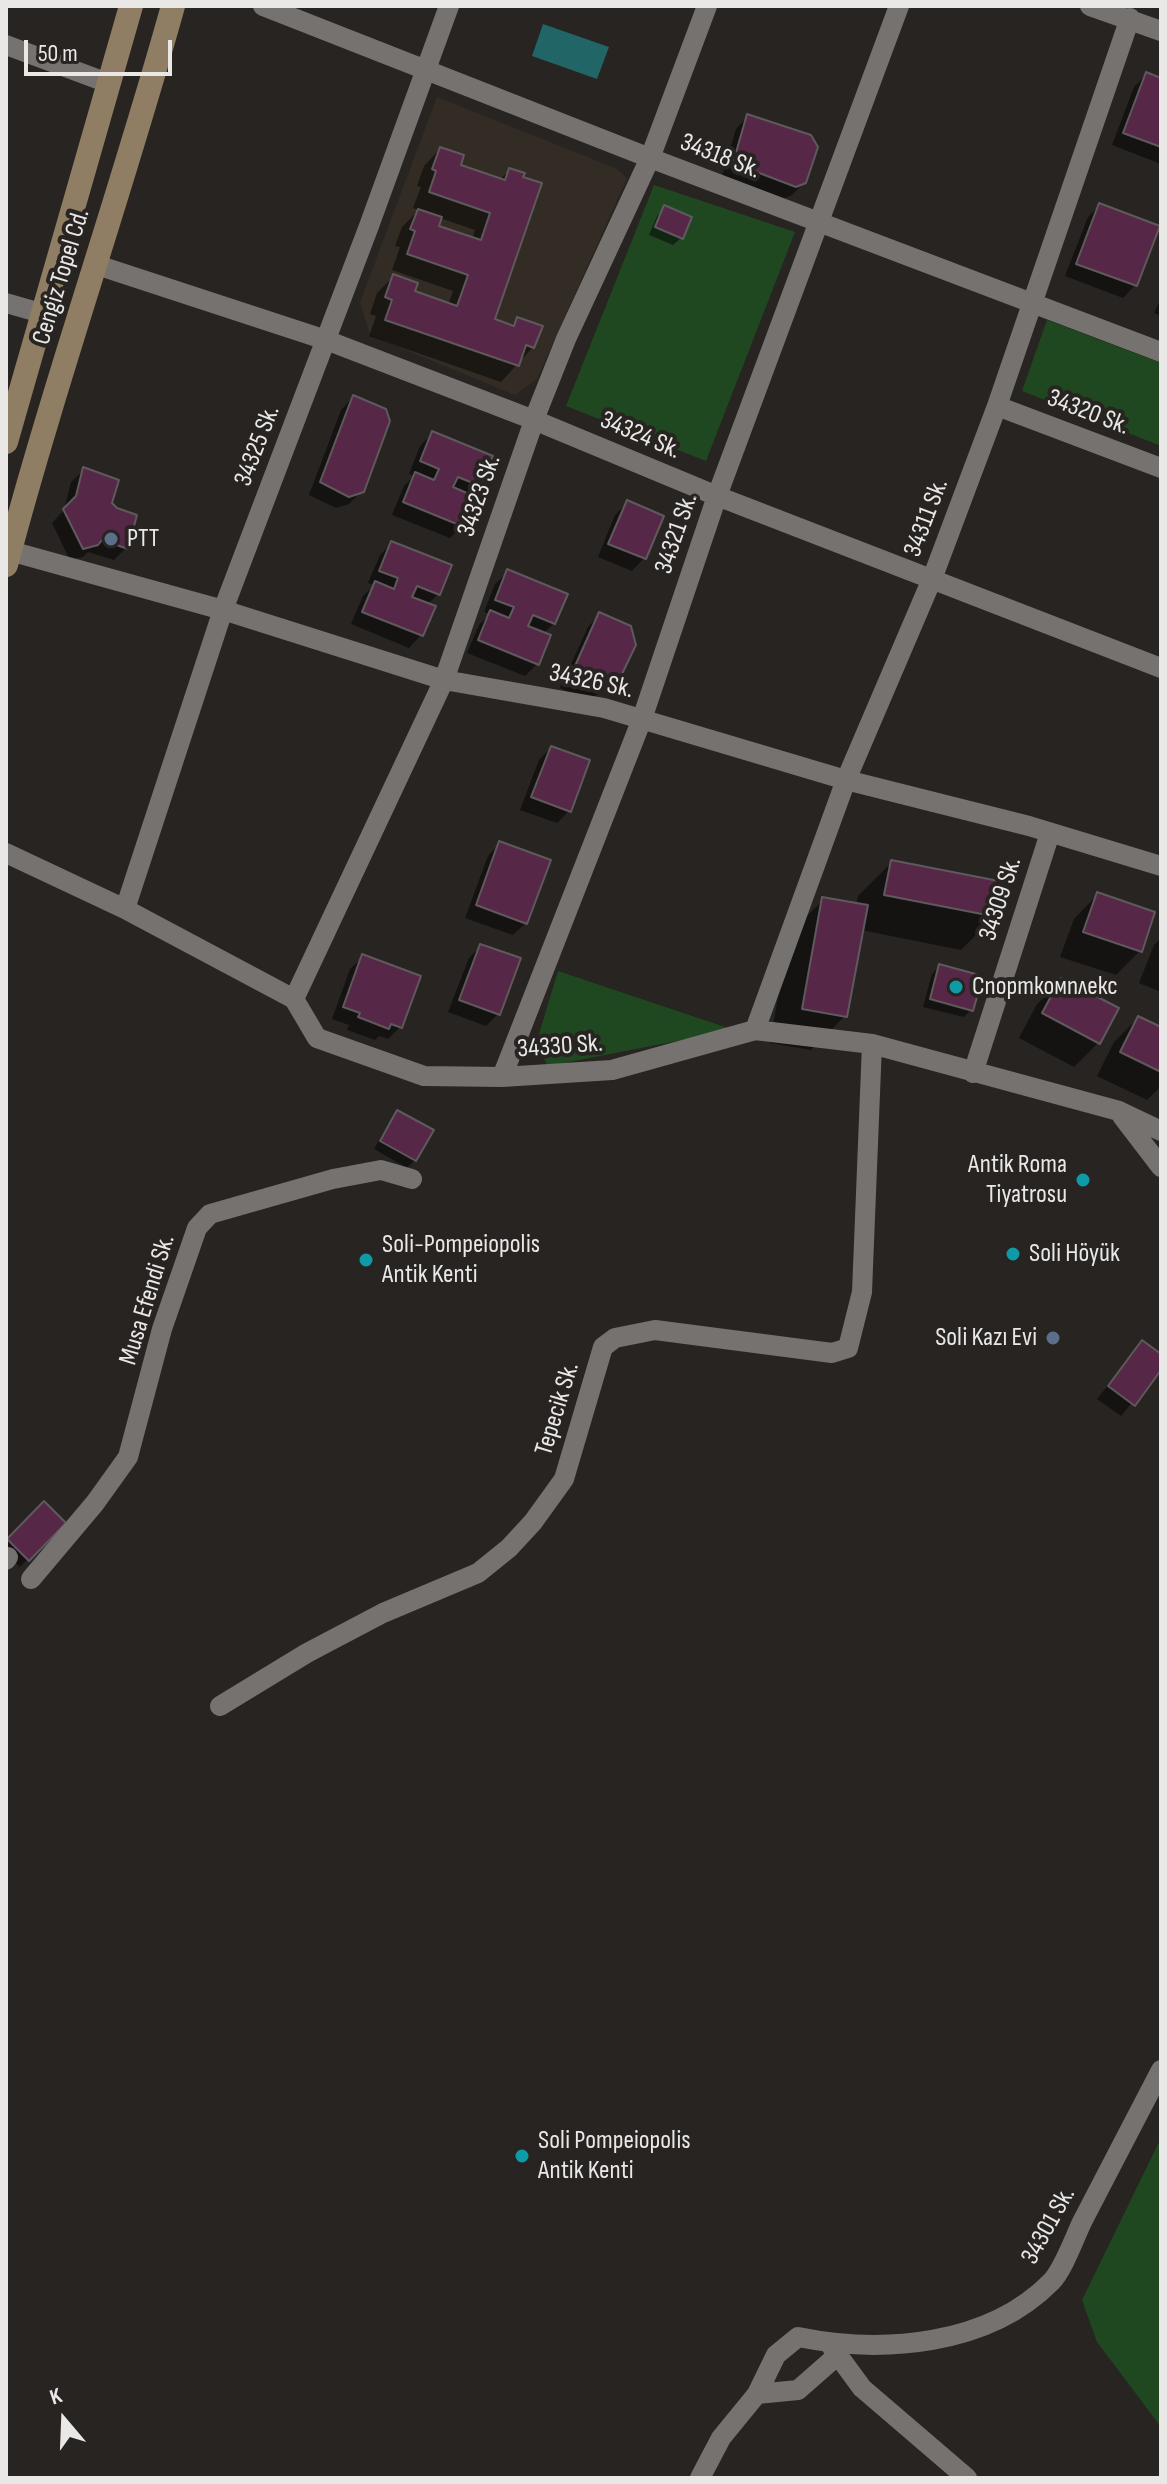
<!DOCTYPE html>
<meta charset="utf-8">
<style>
body{margin:0}
#map{position:relative;width:1167px;height:2484px;overflow:hidden;background:#272422;font-family:"Sofia Sans Condensed",sans-serif}
canvas{display:block}
.frame{position:absolute;inset:0;border:8px solid #eae8e7;pointer-events:none}
.north{position:absolute;left:24px;top:2380px;width:80px;height:80px;-webkit-text-stroke:6px #272422;paint-order:stroke;rotate:341deg;font-size:22px;font-weight:700;line-height:32px;text-align:center;color:#eae8e7}
.north::after{content:'';display:block;margin:auto;width:28px;height:36px;background:#eae8e7;clip-path:polygon(50% 0,100% 100%,50% 72%,0 100%)}
.scale{position:absolute;left:24px;top:40px;width:148px;height:36px;box-sizing:border-box;border:4px solid #eae8e7;border-top:0;padding-left:10px;font-size:24px;line-height:28px;white-space:nowrap;color:#eae8e7;-webkit-text-stroke:6px #272422;paint-order:stroke}
</style>
<div id="map">
<canvas width="1167" height="2484"></canvas>
<div class="frame"></div>
<div class="north">K</div>
<div class="scale">50 m</div>
</div>
<script>
const ctx = document.querySelector('canvas').getContext('2d');
ctx.lineJoin = 'round';
function fill(path, color) { ctx.fillStyle = color; ctx.fill(path, 'evenodd'); }
function trace(path, color, width, dash) { ctx.strokeStyle = color; ctx.lineWidth = width; ctx.lineCap = dash ? 'butt' : 'round'; ctx.setLineDash(dash || []); ctx.stroke(path); }
function label(font, color, halo, rows, align = 'center') {
  ctx.font = font + ' "Sofia Sans Condensed",sans-serif'; ctx.lineWidth = 8; ctx.setLineDash([]); ctx.textBaseline = 'middle'; ctx.strokeStyle = halo; ctx.fillStyle = color; for (const [text, x, y, turn = 0] of rows) {
    ctx.save(); ctx.translate(x, y); ctx.rotate((+turn || 0) * Math.PI / 180); ctx.textAlign = isNaN(turn) ? turn : align; if (halo) ctx.strokeText(text, 0, 0); ctx.fillText(text, 0, 0); ctx.restore();
  }
}
fill(new Path2D(`
 M437 97 615 168 627 178 537 379 515 395 370 335 360 302Z`), '#332c25');
fill(new Path2D(`
 M654 185 795 232 706 461 566 406Z
 M1047 320 1161 363V446L1022 391Z
 M558 971 734 1030 548 1066 536 1044Z
 M1161 2138V2427L1097 2342 1082 2300Z`), '#1f4820');
fill(new Path2D(`
 M543 24 609 47 597 79 532 56Z`), '#216567');
fill(new Path2D(`
 M1147 74 1161 80V164L1112 145 1134 87Z
 M748 116 805 182 792 195 783 199 722 176 736 129Z
 M440 149 458 166 499 180 510 170 492 320 511 326 518 319 533 347 501 382 369 336 376 316 370 314 377 293 394 276 412 292 448 305 453 291 392 270 400 247 395 246 402 227 419 210 413 208 421 187 417 186 424 166ZM440 218 475 230 472 239 437 227Z
 M1100 205 1157 227 1135 285 1123 298 1065 276 1088 217Z
 M665 208 681 238 673 245 649 235 657 216Z
 M1161 298V316L1154 313Z
 M353 397 362 491 349 504 336 508 309 495 341 410Z
 M433 433 479 485 468 496 462 526 450 538 392 515 404 486 414 476 409 474 420 446Z
 M84 470 110 503 126 548 114 560 88 552 83 557 70 560 52 523 64 510 71 482Z
 M627 503 661 517 644 558 632 571 598 557 615 515Z
 M392 543 438 594 427 605 421 635 409 648 351 624 363 596 374 585 368 583 380 555Z
 M508 572 554 623 543 634 537 664 525 676 467 653 479 625 490 614 484 612 495 584Z
 M600 614 619 677 605 690 588 700 560 688 588 627Z
 M551 748 569 811 557 823 520 810 539 760Z
 M500 843 526 923 513 935 465 918 488 856Z
 M892 862 995 916 961 950 861 930 845 1016 811 1050 770 1043 789 934 823 900 856 905 858 896Z
 M1098 894 1140 951 1116 975 1060 957 1074 919Z
 M1161 938V992L1139 983 1154 945Z
 M481 946 498 1014 486 1026 448 1012 469 958Z
 M363 957 400 1027 388 1039 379 1036 375 1040 347 1030 349 1025 332 1019 350 969Z
 M940 966 972 1009 964 1017 923 1007 932 974Z
 M1062 980 1098 1043 1074 1067 1019 1038 1037 1004Z
 M1138 1018 1161 1029V1086L1147 1100 1097 1076 1114 1042Z
 M397 1113 415 1160 407 1168 374 1149 390 1121Z
 M1142 1343 1161 1357V1367L1121 1416 1097 1399Z
 M44 1504 63 1524 20 1567 6 1553V1543Z`), '#0007');
const building = new Path2D(`
 M1146 72 1161 78V147L1123 133Z
 M747 114 811 135 818 147 806 183 796 187 733 163Z
 M440 147 464 155 461 165 505 180 509 168 525 173 523 177 542 183 495 319 514 326 517 317 543 326 534 348 526 345 519 366 385 320 392 300 385 297 393 274 418 283 415 291 457 306 468 275 407 254 415 231 410 229 418 209 442 217 439 226 481 240 490 213 429 192 436 171 432 169Z
 M1099 203 1160 226 1137 286 1076 264Z
 M664 205 692 217 683 239 655 227Z
 M353 395 386 409 390 421 364 492 349 497 320 482Z
 M432 431 493 456 480 486 458 477 453 487 476 497 464 527 403 502 415 472 434 480 439 469 420 461Z
 M83 467 119 480 112 503 117 508 137 515 128 549 102 540 98 545 83 549 63 509 76 496Z
 M627 500 664 516 646 559 608 544Z
 M391 541 452 565 440 595 417 586 412 597 436 606 423 636 362 612 375 581 394 589 398 578 379 571Z
 M507 569 568 594 555 624 533 615 528 626 551 635 539 665 478 640 490 610 509 618 514 607 495 600Z
 M599 612 631 626 636 645 620 678 602 689 571 675Z
 M551 746 590 760 571 812 531 797Z
 M499 841 551 860 527 924 476 905Z
 M891 860 1004 882 997 917 884 895Z
 M1097 892 1155 912 1142 952 1083 932Z
 M822 897 868 905 847 1017 802 1009Z
 M480 944 521 958 500 1015 459 1000Z
 M362 954 421 976 402 1028 391 1024 389 1029 358 1017 360 1013 343 1007Z
 M939 964 983 976 973 1011 930 999Z
 M1061 978 1119 1008 1100 1044 1042 1013Z
 M1138 1016 1161 1027V1072L1120 1052Z
 M397 1110 434 1130 416 1161 380 1141Z
 M1142 1340 1161 1354V1370L1135 1406 1108 1386Z
 M44 1501 66 1523 29 1561 7 1539Z`);
fill(building, '#572748');
trace(building, '#5e5a5c', 2);
trace(new Path2D(`
 M263 6 650 158 1161 352
 M1090 6 1161 31
 M6 45 108 83
 M94 264 326 340 534 420 717 496 1161 668
 M6 303 41 313
 M997 406 1161 468
 M10 551 223 610 444 680 604 708 846 780 1029 826 1161 866
 M6 853 125 909 294 999 317 1038 424 1076 502 1077 612 1070 755 1030 872 1044 1119 1111 1161 1131
 M125 909 223 610 369 226 449 6
 M294 999 444 680 537 412 566 339 650 158 707 6
 M755 1030 846 780 932 579 997 406 1130 18
 M973 1073 1050 833
 M502 1077 642 719 717 496 899 6
 M1122 1116 1161 1167
 M6 1560 8 1557
 M31 1579 95 1503 128 1457 162 1329 197 1228 210 1214 333 1179 381 1170 412 1179
 M220 1706 307 1653 383 1613 478 1573 509 1548 533 1522 564 1479 603 1347 615 1338 655 1330 832 1353 848 1348 862 1292 872 1044
 M829 2343 862 2388 967 2478
 M757 2394 798 2390 839 2354
 M700 2478 721 2438 757 2394 776 2355 798 2337C882 2354 988 2346 1051 2282 1063 2270 1074 2239 1082 2222 1108 2171 1135 2121 1161 2070`), '#75726f', 20);
trace(new Path2D(`
 M6 442 131 6
 M6 565C56 377 121 193 173 6`), '#8f7d64', 24);
for (const [x, y, r, color] of [
 [111,539,8,"#5c6f8a"],
 [956,987,8,"#0f9aa8"],
 [1083,1180,8,"#0f9aa8"],
 [1013,1254,8,"#0f9aa8"],
 [366,1260,8,"#0f9aa8"],
 [1053,1338,8,"#5c6f8a"],
 [522,2156,8,"#0f9aa8"]
]) { const dot = new Path2D(); dot.arc(x, y, r, 0, 2 * Math.PI); ctx.fillStyle = color; ctx.fill(dot); trace(dot, '#272422', 3); }
label('26px', '#eae8e7', '#272422', [
 ["34318 Sk.",720,157,21],
 ["Cengiz Topel Cd.",62,277,-73],
 ["34320 Sk.",1088,413,21],
 ["34324 Sk.",640,436,23],
 ["34325 Sk.",258,446,-69],
 ["34323 Sk.",480,496,-71],
 ["34311 Sk.",927,518,-69],
 ["34321 Sk.",677,534,-71],
 ["34326 Sk.",591,682,12],
 ["34309 Sk.",1001,899,-72],
 ["34330 Sk.",560,1047,-4],
 ["Musa Efendi Sk.",148,1300,-73],
 ["Tepecik Sk.",558,1409,-73],
 ["34301 Sk.",1049,2226,-61]
]);
label('26px', '#eae8e7', '#272422', [
 ["PTT",127,539],
 ["Спорткомплекс",972,987],
 ["Antik Roma",1067,1165,"right"],
 ["Tiyatrosu",1067,1195,"right"],
 ["Soli-Pompeiopolis",382,1245],
 ["Antik Kenti",382,1275],
 ["Soli Höyük",1029,1254],
 ["Soli Kazı Evi",1037,1338,"right"],
 ["Soli Pompeiopolis",538,2141],
 ["Antik Kenti",538,2171]
], 'left');
</script>
